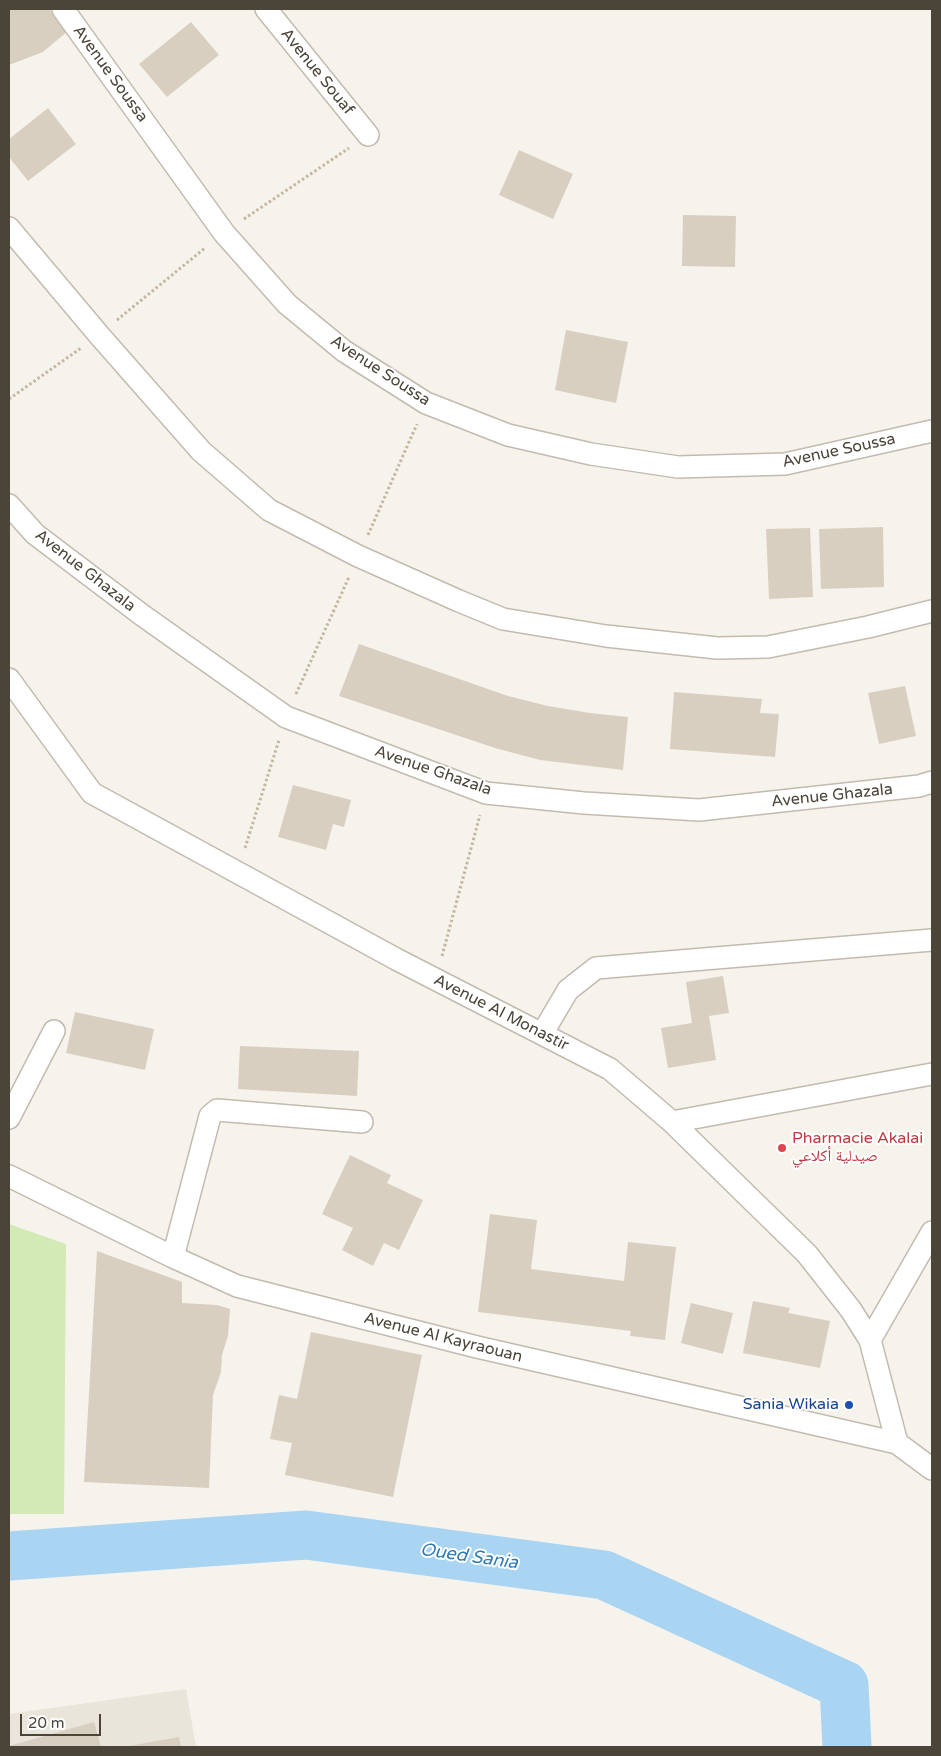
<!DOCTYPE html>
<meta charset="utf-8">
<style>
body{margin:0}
#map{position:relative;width:941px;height:1756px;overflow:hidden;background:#f6f3ec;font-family:"Varela Round",sans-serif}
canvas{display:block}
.frame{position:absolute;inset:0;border:10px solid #4b4439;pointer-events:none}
.scale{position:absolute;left:20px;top:1714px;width:81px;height:22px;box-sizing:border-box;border:2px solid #4b4439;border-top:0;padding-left:6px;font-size:15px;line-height:18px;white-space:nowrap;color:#4b4439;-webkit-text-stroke:4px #fff;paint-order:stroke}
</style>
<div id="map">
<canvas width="941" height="1756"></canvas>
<div class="frame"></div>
<div class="scale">20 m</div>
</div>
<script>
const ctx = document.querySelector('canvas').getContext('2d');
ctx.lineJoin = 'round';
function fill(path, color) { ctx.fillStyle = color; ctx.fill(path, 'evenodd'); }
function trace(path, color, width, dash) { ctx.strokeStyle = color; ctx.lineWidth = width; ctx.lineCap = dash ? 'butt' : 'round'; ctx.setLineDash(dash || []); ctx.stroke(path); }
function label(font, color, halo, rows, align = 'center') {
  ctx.font = font + ' "Varela Round","Noto Naskh Arabic",sans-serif'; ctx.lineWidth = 4; ctx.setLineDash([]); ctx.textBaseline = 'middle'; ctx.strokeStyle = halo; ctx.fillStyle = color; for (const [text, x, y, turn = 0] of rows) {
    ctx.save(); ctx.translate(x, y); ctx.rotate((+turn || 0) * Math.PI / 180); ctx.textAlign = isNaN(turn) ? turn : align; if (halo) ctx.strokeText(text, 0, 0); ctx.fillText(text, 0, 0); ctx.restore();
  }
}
fill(new Path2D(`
 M186 1689 196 1747H9V1714Z`), '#eae5da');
fill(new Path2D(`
 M9 1224 66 1244 64 1514H9Z`), '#d2eab5');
trace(new Path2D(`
 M9 1556 306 1535 604 1575 844 1685 847 1747`), '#a9d4f2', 49);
fill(new Path2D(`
 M9 9H49L68 31 43 52 9 65Z
 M191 22 219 55 167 97 139 64Z
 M48 108 76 144 28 181 9 157V139Z
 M519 150 573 174 553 219 499 195Z
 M683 215 736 216 735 267 682 266Z
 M566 330 628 342 616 403 555 390Z
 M883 527 884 587 821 589 819 529Z
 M810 528 813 597 769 599 766 529Z
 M359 644 508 696 548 706 590 713 628 717 623 770 540 760 495 748 339 696Z
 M905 686 916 736 879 744 868 693Z
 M674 692 762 699 760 713 779 714 775 757 670 749Z
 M293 785 351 800 344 827 333 824 326 850 278 837Z
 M723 976 729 1013 709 1016 716 1060 668 1068 661 1028 692 1023 686 982Z
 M75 1012 154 1029 145 1070 66 1053Z
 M240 1046 359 1051 357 1096 238 1089Z
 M350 1155 391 1175 387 1183 423 1200 399 1250 384 1243 373 1266 342 1250 353 1228 322 1214Z
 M490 1214 537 1220 531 1269 624 1281 628 1242 676 1247 665 1340 630 1336 631 1331 478 1312Z
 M97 1251 182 1282V1303L217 1305 230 1309 228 1336 222 1355 221 1372 213 1395 209 1488 84 1482Z
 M753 1301 790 1308 788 1313 830 1321 820 1368 743 1353Z
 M691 1303 733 1313 723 1354 681 1343Z
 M311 1332 422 1355 393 1497 285 1475 292 1443 270 1439 279 1395 297 1399Z
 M94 1722 101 1747H9V1746Z
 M179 1737 181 1747H129V1746Z`), '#d8cfc1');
const minor = new Path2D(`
 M63 9 224 233 287 304 344 351 426 403 508 435 591 454 678 467 785 464 932 431
 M266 9 368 135
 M9 228 99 335 201 451 269 510 358 556 459 601 503 619 606 636 717 648 768 647 868 627 932 611
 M9 505 35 534 142 615 286 717 486 793 584 803 699 810 919 786 932 782
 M9 679 92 793 396 959 610 1069 672 1122 807 1254 851 1310 870 1340 897 1443
 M542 1034 568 990 596 968 932 940
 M9 1118 54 1031
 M672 1122 932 1074
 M9 1176 173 1257 237 1286 477 1347 897 1443 932 1469
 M173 1257 210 1116 217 1110 362 1122
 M870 1340 932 1232`);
trace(minor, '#c2bbae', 24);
trace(new Path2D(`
 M244 219 349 148
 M117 320 205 248
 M9 399 81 348
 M368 535 417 424
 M296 694 349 577
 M245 848 279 740
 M442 956 480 815`), '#c4b79f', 3, [2.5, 2.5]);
trace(minor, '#fff', 21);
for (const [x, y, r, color] of [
 [782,1148,5,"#e0444e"],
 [849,1405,5,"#1a4fb4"]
]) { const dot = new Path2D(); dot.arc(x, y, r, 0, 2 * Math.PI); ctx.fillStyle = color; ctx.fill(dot); trace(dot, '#fff', 2); }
label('16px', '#4b4439', '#fff', [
 ["Avenue Souaf",317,72,51],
 ["Avenue Soussa",110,74,54],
 ["Avenue Soussa",380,371,33],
 ["Avenue Soussa",839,451,-12],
 ["Avenue Ghazala",85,571,38],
 ["Avenue Ghazala",433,771,19],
 ["Avenue Ghazala",832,796,-6],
 ["Avenue Al Monastir",501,1013,27],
 ["Avenue Al Kayraouan",443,1338,14]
]);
label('16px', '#be3a42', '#fff', [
 ["Pharmacie Akalai",792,1139],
 ["صيدلية أكلاعي",792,1157]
], 'left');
label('16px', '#164399', '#fff', [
 ["Sania Wikaia",839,1405]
], 'right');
label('italic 18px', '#2e7ab2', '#fff', [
 ["Oued Sania",469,1557,8]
]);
</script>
